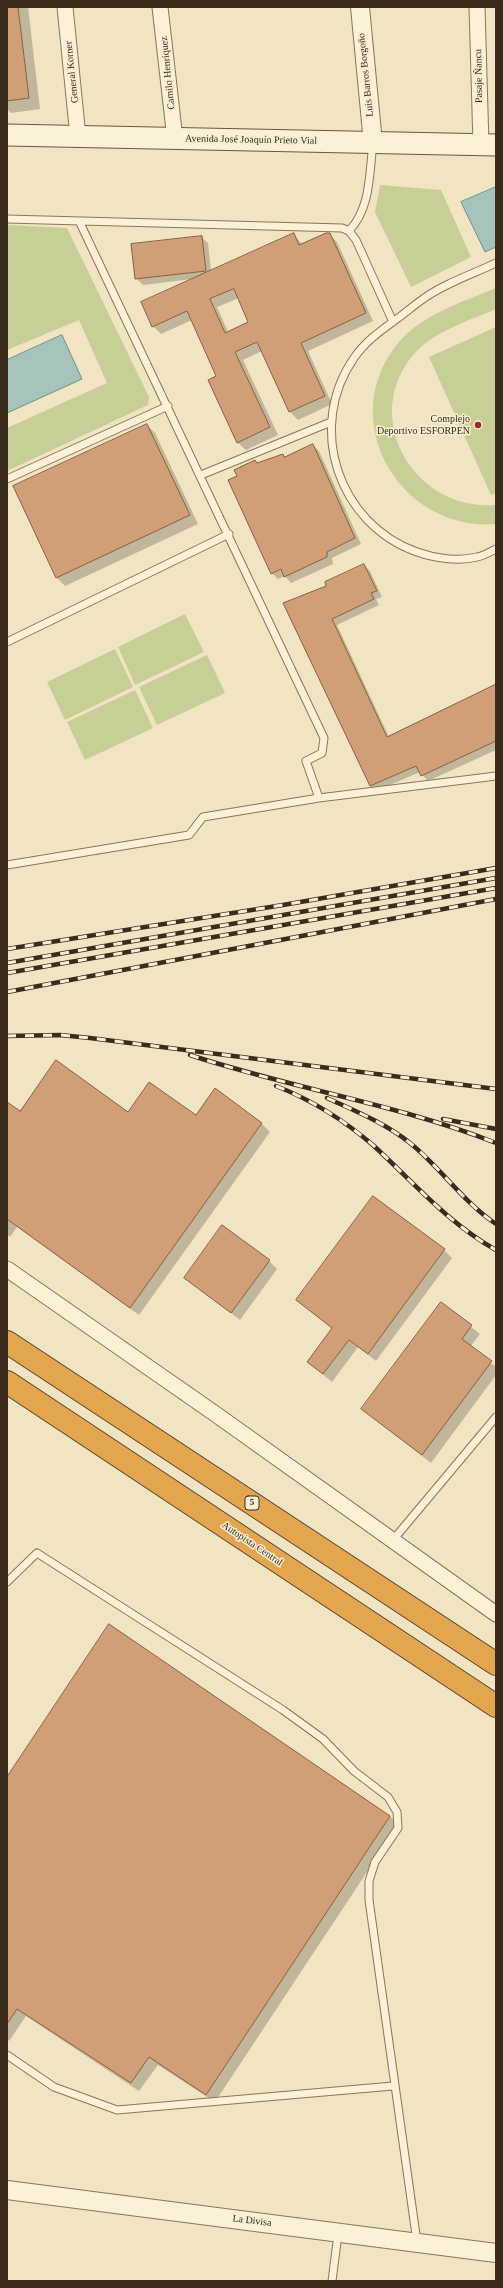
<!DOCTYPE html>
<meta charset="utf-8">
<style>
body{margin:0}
#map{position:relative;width:503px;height:2288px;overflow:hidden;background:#f0e4c3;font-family:Georgia,serif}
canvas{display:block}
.frame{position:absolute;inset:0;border:8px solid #3a2c1d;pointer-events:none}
</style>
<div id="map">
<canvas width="503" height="2288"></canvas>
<div class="frame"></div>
</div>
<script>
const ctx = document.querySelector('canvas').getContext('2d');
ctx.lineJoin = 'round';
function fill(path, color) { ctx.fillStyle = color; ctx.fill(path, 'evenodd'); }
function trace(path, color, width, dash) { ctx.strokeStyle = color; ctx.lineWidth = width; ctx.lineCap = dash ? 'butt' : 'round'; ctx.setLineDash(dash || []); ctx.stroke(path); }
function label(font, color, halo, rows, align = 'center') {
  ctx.font = font + ' Georgia,serif'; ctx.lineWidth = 3; ctx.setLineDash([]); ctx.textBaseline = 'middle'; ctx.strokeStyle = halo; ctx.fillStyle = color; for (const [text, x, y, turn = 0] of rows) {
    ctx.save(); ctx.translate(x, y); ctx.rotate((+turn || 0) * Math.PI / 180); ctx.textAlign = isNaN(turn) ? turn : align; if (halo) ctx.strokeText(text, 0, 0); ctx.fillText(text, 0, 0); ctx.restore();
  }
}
fill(new Path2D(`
 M380 185 441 190 471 257 411 287 375 212Z
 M7 225 67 228 149 397 148 405 7 471V428L107 383 79 320 7 350Z
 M496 288V309C469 321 434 331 414 354 359 418 415 512 496 505V524C399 532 334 418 399 342 423 314 463 302 496 288Z
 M496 327V493L491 495 429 357Z
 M185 614 204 652 135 685 118 647Z
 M115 649 133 687 65 720 47 682Z
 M207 655 225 693 157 725 139 687Z
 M135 690 153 728 85 760 67 722Z`), '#c7cf96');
const water = new Path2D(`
 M496 187V247L485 252 461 202Z
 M62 335 82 379 7 413V360Z`);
fill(water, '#a5c3bb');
trace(water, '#6b9289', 1);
fill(new Path2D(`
 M7 7H28L40 109 11 113 7 109Z
 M293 234 302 244 329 234 337 242 373 321 308 351 332 404 298 420 290 412 262 351 243 360 278 435 246 450 238 443 218 377 192 320 161 334 153 326 193 279 143 285 136 278 201 237 208 243 211 271ZM239 298 250 322 228 332 217 307Z
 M147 425 155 433 198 524 65 586 57 578Z
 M313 445 319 451 361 544 332 558 333 564 291 583 285 576 278 579 272 573 238 477 255 461 258 464 282 455 285 457Z
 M364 565 370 571 382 597 376 599 379 605 337 625 389 737 496 686V750L428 781 420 772 376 791 370 785 284 604 327 587Z
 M7 1103 20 1112 128 1113 261 1123 270 1132 139 1315 17 1227 10 1237 7 1234Z
 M444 1250 452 1258 376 1361 358 1347 332 1382 308 1362 333 1329 297 1300Z
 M269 1261 277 1269 240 1320 185 1277Z
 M441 1303 480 1334 470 1347 496 1367V1375L431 1463 362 1409Z
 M110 1626 390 1816 398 1825 215 2102 158 2065 139 2091 26 2016 9 2041 7 2039V1778Z`), '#0003');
const building = new Path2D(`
 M7 7H18L29 98 7 101Z
 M294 233 299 245 326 233H330L366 313 301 343 325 396 289 412 257 342 235 352 270 427 237 443 208 380 216 376 187 311 152 327 141 302ZM234 289 248 322 225 333 210 299Z
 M202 236 206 271 135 279 131 244Z
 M147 424 190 515 56 578 13 486Z
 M313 444 355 538 327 552V557L284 577 281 569 271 574 228 480 237 476 234 470 255 460 257 463 283 454 284 457Z
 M364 564 377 591 371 593 374 599 332 619 387 737 496 684V741L421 776 416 766 370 786 283 603 326 586 325 582Z
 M56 1060 128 1112 149 1082 196 1115 215 1088 262 1123 130 1308 7 1219V1102L20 1111Z
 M373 1196 445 1249 368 1354 349 1340 323 1374 307 1362 332 1328 296 1300Z
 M222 1225 270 1260 231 1313 184 1278Z
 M441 1302 472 1325 462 1339 492 1361 422 1455 361 1409Z
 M109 1624 390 1816 206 2095 149 2057 131 2083 17 2009 7 2024V1777Z`);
fill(building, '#d09e77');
trace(building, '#8c5e3d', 1);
const service = new Path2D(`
 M7 219 342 228 349 231 356 240 393 322
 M349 231C371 208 369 174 373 144
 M496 263C473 274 443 284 423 299 413 306 404 314 394 321 379 332 365 342 354 358 306 427 338 524 417 552 434 558 458 562 477 557 483 556 490 552 496 549
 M201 475 331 422
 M7 479 168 406
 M7 642 229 534
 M319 798 496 776
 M7 865 189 835 203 817 319 798 306 761 322 753 324 738 80 223
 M393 1540 496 1417
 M7 1582 37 1553 283 1710 323 1739 354 1771 388 1797 397 1812 398 1828 375 1862 369 1881V1900L417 2242
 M7 2055 54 2087 117 2110 393 2086
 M332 2281 338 2234`);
const minor = new Path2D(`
 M65 7 78 137
 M160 7 175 139
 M477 7 481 145
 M7 1269 214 1413 496 1614`);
const tertiary = new Path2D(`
 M360 7 373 143
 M7 2190 496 2253`);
const secondary = new Path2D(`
 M7 135 496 145`);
const motorway = new Path2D(`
 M7 1342 496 1664
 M7 1382 496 1706`);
trace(service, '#8b7558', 9);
trace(minor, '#8b7558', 17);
trace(tertiary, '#8b7558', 20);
trace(secondary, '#6d563c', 23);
trace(motorway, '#59432d', 24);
trace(service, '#faf1d6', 7);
trace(minor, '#faf1d6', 15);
trace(tertiary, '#faf1d6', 18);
trace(secondary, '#faf1d6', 21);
trace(motorway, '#e3a64f', 22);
const rail = new Path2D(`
 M7 949 283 905 496 868
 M7 963 496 878
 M7 973 496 888
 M7 992 496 899
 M7 1036 60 1035 90 1038 496 1089
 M190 1055C290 1088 397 1104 496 1143
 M276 1086C312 1100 345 1121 374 1146 413 1182 448 1223 496 1250
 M327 1098C355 1111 385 1123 410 1143 440 1167 463 1202 496 1224
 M443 1119 496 1129`);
trace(rail, '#3a2c1d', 4.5);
trace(rail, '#f7eed3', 3, [9]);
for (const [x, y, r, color] of [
 [478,425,4,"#9d2825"]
]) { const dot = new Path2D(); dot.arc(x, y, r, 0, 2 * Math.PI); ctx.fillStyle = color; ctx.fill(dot); trace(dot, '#f7eed3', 1.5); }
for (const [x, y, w] of [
 [252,1503,14]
]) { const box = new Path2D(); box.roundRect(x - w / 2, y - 7, w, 14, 3); ctx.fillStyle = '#f7eed3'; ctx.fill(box); trace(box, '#3a2c1d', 1); }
label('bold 9px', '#3a2c1d', null, [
 ["5",252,1503]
]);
label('10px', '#3a2c1d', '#f7eed3', [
 ["General Korner",72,72,-96],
 ["Camilo Henríquez",168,73,-96],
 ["Luis Barros Borgoño",366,75,-96],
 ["Pasaje Ñancu",479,76,-91],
 ["Avenida José Joaquín Prieto Vial",251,140,1],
 ["Autopista Central",252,1544,34],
 ["La Divisa",252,2221,7]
]);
label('10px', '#3a2c1d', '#f7eed3', [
 ["Complejo",470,419],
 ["Deportivo ESFORPEN",470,431]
], 'right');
</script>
